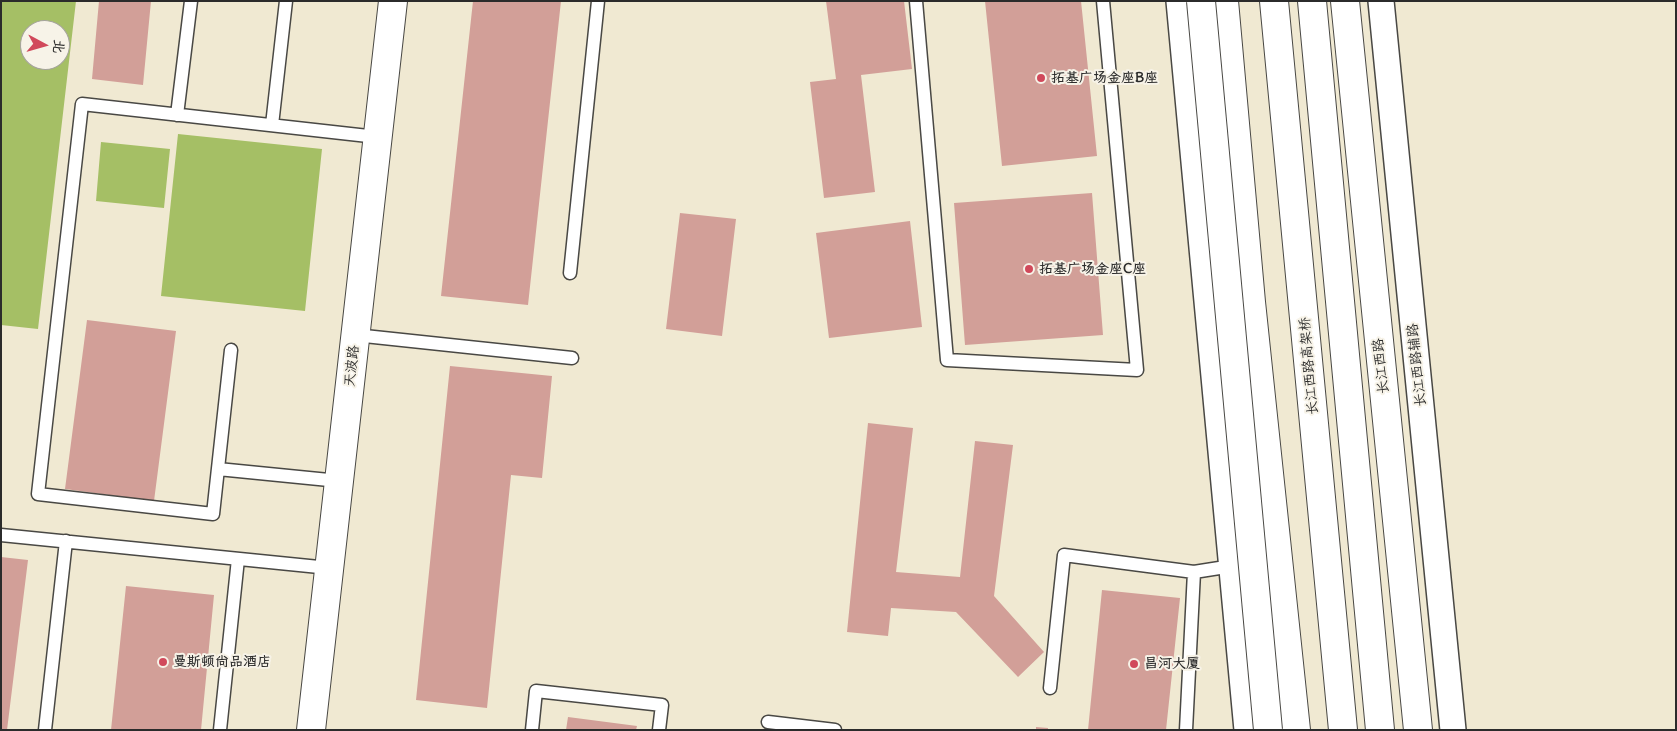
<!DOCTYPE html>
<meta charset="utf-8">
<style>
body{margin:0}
#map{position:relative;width:1677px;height:731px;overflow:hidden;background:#f0e9d2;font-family:Delius,"LXGW WenKai TC",sans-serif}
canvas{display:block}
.frame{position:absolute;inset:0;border:2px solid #2b2b2b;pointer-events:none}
.north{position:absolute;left:20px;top:20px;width:50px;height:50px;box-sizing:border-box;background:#f7f3e8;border:1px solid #a5a39c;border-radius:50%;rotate:96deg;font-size:14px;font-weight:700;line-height:20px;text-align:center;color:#2b2b2b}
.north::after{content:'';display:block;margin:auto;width:18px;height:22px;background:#d1495b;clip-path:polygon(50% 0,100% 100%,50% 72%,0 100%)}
</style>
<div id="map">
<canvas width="1677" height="731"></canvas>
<div class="frame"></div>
<div class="north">北</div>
</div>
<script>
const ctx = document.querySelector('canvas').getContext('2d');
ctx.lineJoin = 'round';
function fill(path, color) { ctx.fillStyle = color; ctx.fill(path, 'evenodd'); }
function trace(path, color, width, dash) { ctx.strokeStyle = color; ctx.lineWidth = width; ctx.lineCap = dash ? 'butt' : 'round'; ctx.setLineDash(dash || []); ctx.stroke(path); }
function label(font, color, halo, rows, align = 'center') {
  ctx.font = font + ' Delius,"LXGW WenKai TC",sans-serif'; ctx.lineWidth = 4; ctx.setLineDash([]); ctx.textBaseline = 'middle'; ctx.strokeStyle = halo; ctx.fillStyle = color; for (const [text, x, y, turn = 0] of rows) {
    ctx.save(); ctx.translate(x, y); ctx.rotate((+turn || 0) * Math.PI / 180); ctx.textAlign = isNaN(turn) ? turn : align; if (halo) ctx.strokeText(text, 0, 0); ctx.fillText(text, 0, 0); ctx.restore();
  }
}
fill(new Path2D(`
 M1 1H76L38 329 1 325ZM30 30H60V60H30Z
 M178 134 322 149 305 311 161 296Z
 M101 142 170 149 164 208 96 201Z`), '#a5bf65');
fill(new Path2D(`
 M99 1H151L143 85 92 79Z
 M473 1H561L528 305 441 296Z
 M826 1H904L912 69 861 75 875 192 824 198 810 82 836 79Z
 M985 1H1081L1097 156 1002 166Z
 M1092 193 1103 335 965 345 954 203Z
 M680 213 736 219 722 336 666 329Z
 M910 221 922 327 829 338 816 233Z
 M87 320 176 331 154 501 65 489Z
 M450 366 552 376 542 478 511 475 487 708 416 700Z
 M868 423 913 428 896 572 960 577 975 441 1013 445 994 596 1044 652 1018 677 956 612 891 608 888 636 847 632Z
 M1 557 28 560 7 730H1Z
 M126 586 214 595 201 730H111Z
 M1102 590 1180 598 1166 730H1088Z
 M568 717 637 726 636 730H566Z
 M1036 727 1048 728V730H1036Z`), '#d29f98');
const service = new Path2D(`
 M916 1 947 360 1137 370 1103 1
 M177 115 191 1
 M272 125 286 1
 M570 273 598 1
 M355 335 572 358
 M231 350 213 514 38 494 82 104 377 137
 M218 469 339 481
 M1 535 329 568
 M1050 688 1064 555 1194 572
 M768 722 835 730
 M45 730 66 541
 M220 730 238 559
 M532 730 536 691 662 705 659 730
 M1186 730 1194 572 1232 566`);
const minor = new Path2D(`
 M1179 1 1247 730
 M1381 1 1453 730`);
const tertiary = new Path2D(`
 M311 730 393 1`);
const trunk = new Path2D(`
 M1224 1 1251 302 1296 730
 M1274 1 1343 730
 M1312 1 1380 730
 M1345 1 1418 730`);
trace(service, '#494844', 15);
trace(minor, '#494844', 28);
trace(tertiary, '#494844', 30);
trace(trunk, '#494844', 30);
trace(service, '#fff', 12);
trace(minor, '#fff', 25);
trace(tertiary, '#fff', 28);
trace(trunk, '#fff', 28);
const trunkBridge = new Path2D(`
 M1201 1 1268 730`);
trace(trunkBridge, '#494844', 30, []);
trace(trunkBridge, '#fff', 28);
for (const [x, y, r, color] of [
 [1041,78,5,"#d1495b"],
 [1029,269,5,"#d1495b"],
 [163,662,5,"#d1495b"],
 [1134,664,5,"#d1495b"]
]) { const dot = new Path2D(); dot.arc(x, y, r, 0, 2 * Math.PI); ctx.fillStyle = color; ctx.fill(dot); trace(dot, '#f7f3e8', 2); }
label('bold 14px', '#2b2b2b', '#f7f3e8', [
 ["拓基广场金座B座",1051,78],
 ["拓基广场金座C座",1039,269],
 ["曼斯顿尚品酒店",173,662],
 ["昌河大厦",1144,664]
], 'left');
label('14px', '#2b2b2b', '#f7f3e8', [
 ["长江西路辅路",1417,365,-96],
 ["天波路",352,366,-84],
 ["长江西路高架桥",1309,366,-95],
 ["长江西路",1381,366,-96]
]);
</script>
